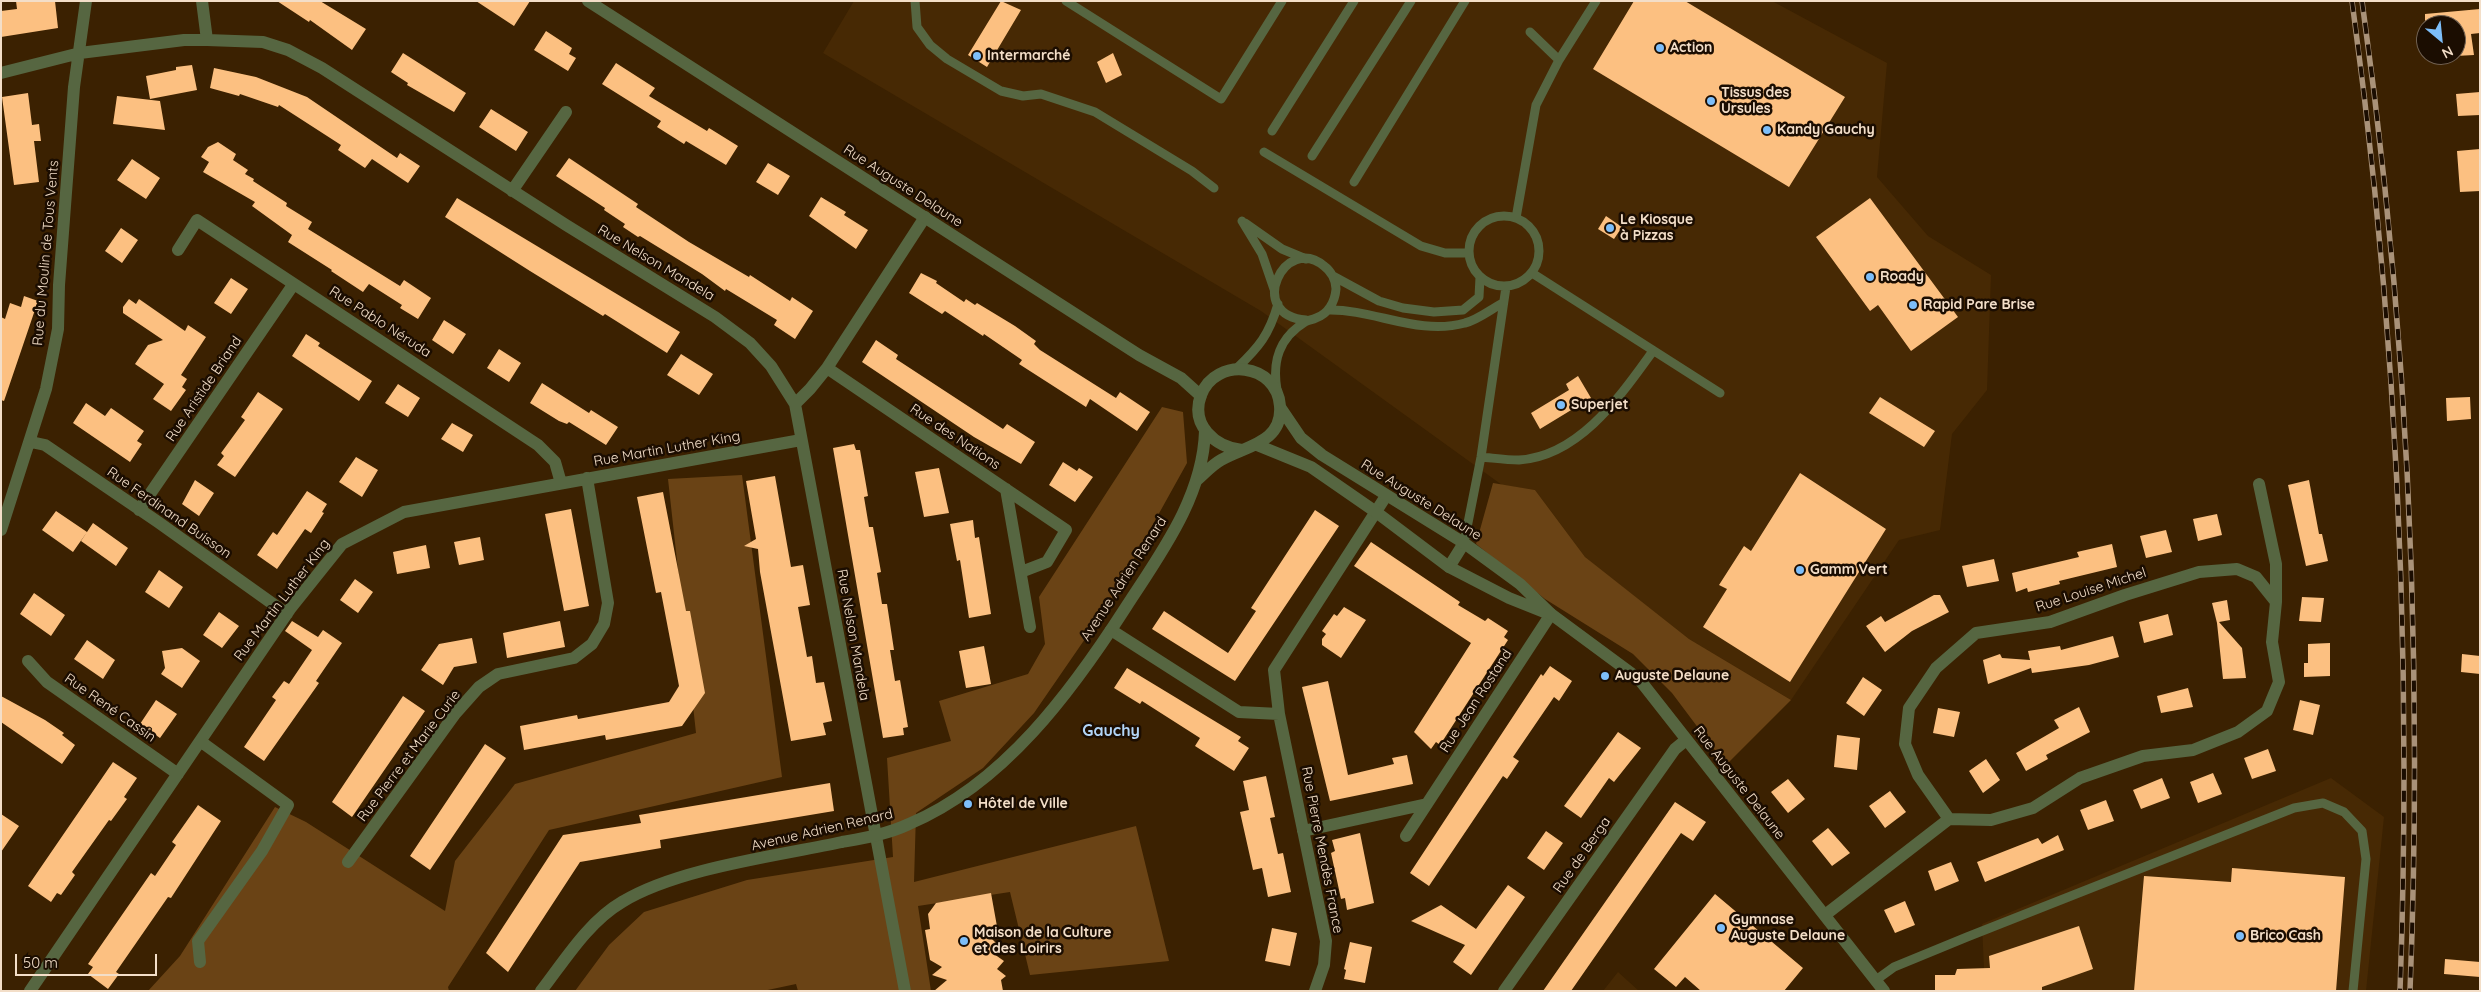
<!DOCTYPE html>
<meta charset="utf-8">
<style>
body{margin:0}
#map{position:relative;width:2481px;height:992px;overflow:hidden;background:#3b2101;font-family:Quicksand,sans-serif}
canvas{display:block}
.frame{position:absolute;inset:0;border:2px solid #f3dec8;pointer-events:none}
.north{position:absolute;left:2416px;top:15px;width:50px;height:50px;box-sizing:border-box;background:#1b0d01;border:1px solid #716151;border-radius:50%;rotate:152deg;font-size:14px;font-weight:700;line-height:20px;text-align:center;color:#f3dec8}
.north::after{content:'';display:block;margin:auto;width:18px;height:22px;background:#7dbef9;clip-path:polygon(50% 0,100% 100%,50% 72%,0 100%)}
.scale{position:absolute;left:15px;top:954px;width:142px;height:22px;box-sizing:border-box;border:2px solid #f3dec8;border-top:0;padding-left:6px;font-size:15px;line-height:18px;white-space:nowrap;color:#f3dec8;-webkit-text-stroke:4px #1b0d01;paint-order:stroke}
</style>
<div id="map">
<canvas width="2481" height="992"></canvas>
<div class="frame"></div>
<div class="north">N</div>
<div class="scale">50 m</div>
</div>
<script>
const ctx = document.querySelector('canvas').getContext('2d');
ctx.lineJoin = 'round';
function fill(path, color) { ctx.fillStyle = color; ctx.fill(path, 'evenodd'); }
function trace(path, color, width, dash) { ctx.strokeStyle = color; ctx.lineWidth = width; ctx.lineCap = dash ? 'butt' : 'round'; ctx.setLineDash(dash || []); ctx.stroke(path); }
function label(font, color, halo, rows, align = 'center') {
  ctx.font = font + ' Quicksand,sans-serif'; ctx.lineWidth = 5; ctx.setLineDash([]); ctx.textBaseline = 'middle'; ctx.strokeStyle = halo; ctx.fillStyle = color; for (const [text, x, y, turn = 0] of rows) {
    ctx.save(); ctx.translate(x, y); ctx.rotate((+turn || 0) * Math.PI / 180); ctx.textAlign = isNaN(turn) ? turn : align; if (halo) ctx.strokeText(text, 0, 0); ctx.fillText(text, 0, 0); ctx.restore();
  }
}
fill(new Path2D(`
 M854 1H1772L1887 63 1877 177 1928 236 1991 275 1987 390 1952 434 1940 530 1899 540 1791 700 1689 639 1594 565 1585 557 1535 490 1502 485 1261 311 823 53Z
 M2331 778 2384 817 2366 991H1985L1982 924Z
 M1618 972 1639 991H1603Z`), '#472904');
fill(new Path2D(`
 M1162 407 1183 412 1187 463 1107 607 1034 713 983 768 916 813 914 882 1136 826 1169 961 1030 975 1010 892 918 906 931 991H798L796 984 763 991H575L609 945 644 912 747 880 893 857 887 758 951 741 939 701 1028 674 1045 644 1039 597Z
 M742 475 782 777 549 830 448 987 449 991H148L180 956 275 807 306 822 445 911 455 861 515 784 696 733 668 479Z
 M1493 483 1535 490 1585 557 1689 639 1791 700 1726 765 1672 693 1633 654 1545 599 1476 544Z`), '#6a4315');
fill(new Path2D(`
 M16 1H55L58 28 1 37V11L17 9Z
 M277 1H320L366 29 352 50 310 20 309 22Z
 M476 1H530L514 26Z
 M1001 1 1021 10 987 67 968 55Z
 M1634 1H1685L1845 97 1789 187 1593 69Z
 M2480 9V33L2471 34 2474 55 2456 56V25H2425V14Z
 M546 31 572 48 569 54 576 58 568 71 534 50Z
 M403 53 466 93 454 112 407 85 408 83 391 72Z
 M1113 53 1122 75 1106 83 1097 62Z
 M616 63 655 88 649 96 707 131 709 128 738 146 726 165 686 141 684 144 657 127 661 121 602 84Z
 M192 65 197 90 150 99 146 76 176 70V67Z
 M214 68 256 77 307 97 397 158 400 153 420 166 408 183 372 159 365 168 338 150 341 145 279 105 278 107 240 94 239 96 210 88Z
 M2480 92V115L2458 116 2456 94Z
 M28 93 32 125 39 124 41 141H34L39 182 14 185 2 97Z
 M117 96 160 101 165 130 113 124Z
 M491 109 528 132 516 151 479 127Z
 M218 142 236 154 233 160 248 170 245 174 254 179 253 181 287 203 286 206 312 222 308 229 400 286 404 280 431 298 418 319 400 308 402 305 369 284 363 292 331 271 332 270 288 242 292 235 252 206 255 202 203 172 209 162 201 157 208 147Z
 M2480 149V191L2460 192 2457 151Z
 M569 158 638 204 636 207 689 242 749 277 750 275 790 301 792 297 813 311 795 339 774 325 777 320 726 289 725 291 702 274 640 236 638 237 623 227 625 224 604 210 605 208 556 176Z
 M132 159 160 178 146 199 117 180Z
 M768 163 790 176 778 195 756 182Z
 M821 197 846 212 844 215 868 230 856 249 809 216Z
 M457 198 680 332 667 353 605 314 603 316 530 271 445 217Z
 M1870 198 1958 317 1911 351 1878 305 1870 311 1816 237Z
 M1606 216 1622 227 1614 239 1598 229Z
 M121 228 138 240 122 263 105 251Z
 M921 273 937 281 936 283 964 302 966 299 975 305 977 303 1015 326 1036 341 1034 344 1040 350 1116 398 1120 392 1150 412 1137 431 1090 399 1086 407 1019 364 1022 360 984 334 983 336 945 311 942 314 909 293Z
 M231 278 248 289 231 314 214 303Z
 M24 296 38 301 4 401 1 400V317L5 319 10 303 21 307Z
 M129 299 136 304 139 299 185 331 188 325 206 337 181 375 187 379 182 387 186 390 171 411 153 399 164 384 135 364 148 345 163 340 123 313V307Z
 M444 320 466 334 453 354 432 340Z
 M306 334 320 343 318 346 372 381 359 401 292 356Z
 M876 340 898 355 896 359 1003 429 1007 424 1035 442 1021 464 974 437 862 362Z
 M499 349 521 363 509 382 487 368Z
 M681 354 713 374 699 395 667 375Z
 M1578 376 1591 398 1540 429 1531 413 1569 390 1566 384Z
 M542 383 589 413 591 410 618 427 606 445 569 422 567 424 559 421 530 403Z
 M398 384 420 398 408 417 385 403Z
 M258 392 283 409 235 477 217 465 224 456 221 453 245 420 241 417Z
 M1880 397 1935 431 1924 447 1869 413Z
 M2470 397 2471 419 2447 421 2446 398Z
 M86 403 105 416 111 408 144 431 137 441 142 444 130 462 73 423Z
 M452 423 473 435 463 452 441 439Z
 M854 444 856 450H860L868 496 864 497 869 527H873L881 572 877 573 882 604H887L894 650H890L895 681 900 680 908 727 903 728 904 735 883 738 833 448Z
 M356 457 378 470 362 497 339 482Z
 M1063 462 1077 471 1079 468 1093 477 1075 502 1049 485Z
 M939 468 949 513 924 517 915 472Z
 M1800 473 1886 529 1790 682 1703 627 1727 589 1719 585 1744 546 1751 551Z
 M775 476 791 567 803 565 810 605 798 607 807 657 812 656 816 683 824 682 832 721 823 723 826 735 791 741 760 572 758 549 744 546 756 539 746 481Z
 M195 480 214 493 199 516 182 504Z
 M2309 480 2319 534H2322L2328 561 2306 566 2288 485Z
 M307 491 327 504 322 512 324 513 311 533 305 529 277 569 257 555 273 532 277 535Z
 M663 492 686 611H690L705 693 682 726 606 740 605 735 524 750 520 726 577 715 578 719 669 702 679 686 661 592 656 593 637 497Z
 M571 509 589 606 564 611 545 514Z
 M1315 510 1339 526 1235 681 1152 629 1164 611 1228 653 1256 611 1251 608Z
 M56 511 87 532 73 552 42 530Z
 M2217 514 2222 535 2198 541 2193 519Z
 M973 520 975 538 979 537 991 614 969 618 960 560 957 561 950 524Z
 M93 523 128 548 116 566 81 541Z
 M2166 530 2172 552 2146 558 2140 536Z
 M480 537 484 560 459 565 454 542Z
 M1371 542 1460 602 1458 605 1485 621 1488 618 1508 631 1504 637 1508 640 1440 745 1436 742 1431 749 1414 732 1471 643 1354 566Z
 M2112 544 2117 567 2059 581 2060 584 2028 592 2027 588 2016 592 2012 573 2079 557 2077 552Z
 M426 545 430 568 397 574 393 552Z
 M1994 559 1999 581 1967 587 1962 566Z
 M159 570 183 587 169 608 145 592Z
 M355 579 373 592 358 613 340 600Z
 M34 593 65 615 51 636 20 614Z
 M1934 595H1940L1949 612 1912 631 1885 652 1866 626 1881 616 1885 622Z
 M2302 597 2324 598 2321 622 2299 621Z
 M2227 600 2230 620 2219 622 2242 648 2246 678 2223 679 2217 623 2212 603Z
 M1344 607 1366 620 1341 658 1322 645V639L1326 634 1322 631 1334 614 1337 616Z
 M219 612 239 626 222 648 203 635Z
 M2168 614 2173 635 2144 643 2139 622Z
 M292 621 318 637 323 630 342 643 316 681 319 683 264 761 244 747 276 700 272 697 284 681 289 684 312 650 285 631Z
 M560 621 565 647 507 658 503 633Z
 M2113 636 2119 657 2089 665 2032 673 2031 668 1988 684 1983 660 2000 654 2002 658 2030 660 2028 651 2060 646 2061 650Z
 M472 638 477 663 454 667 443 685 421 670 439 644Z
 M87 640 115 660 103 679 74 659Z
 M2330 643V676L2304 677V663H2308V644Z
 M984 646 991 684 966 688 959 651Z
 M182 648 200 661 182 688 161 674 165 668 162 651Z
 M2462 654 2480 656V674L2461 672Z
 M1550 666 1572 681 1559 701 1554 697 1513 757 1519 761 1507 779 1503 776 1429 886 1410 873 1541 674 1543 676Z
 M1127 668 1241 737 1238 741 1249 748 1234 771 1195 746 1200 738 1142 701 1140 704 1114 688Z
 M1863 677 1882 690 1864 716 1846 703Z
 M1328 681 1348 775 1394 764 1392 758 1407 755 1413 784 1330 801 1302 687Z
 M2188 688 2193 707 2161 713 2157 696Z
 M1 696 45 720 64 733 62 735 75 745 62 764 1 722Z
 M403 696 425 711 352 817 332 802Z
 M156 700 177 714 160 738 140 724Z
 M2300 700 2320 705 2313 735 2293 730Z
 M2079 707 2090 732 2046 755 2048 759 2026 771 2016 753 2059 728 2054 720Z
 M1938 708 1960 712 1954 737 1933 733Z
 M1618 732 1641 748 1614 782 1609 778 1581 818 1564 806Z
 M1837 735 1860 738 1857 770 1834 767Z
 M485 744 506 758 430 870 410 856Z
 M2268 749 2276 771 2252 779 2244 758Z
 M1986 759 2000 780 1983 793 1969 771Z
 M113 762 137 778 124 797 127 799 111 821 109 820 72 872 75 875 61 895 57 893 51 902 28 886Z
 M2213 773 2222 794 2198 803 2190 782Z
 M1266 776 1275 817 1270 818 1278 854 1283 853 1291 892 1268 897 1262 868 1253 870 1240 812 1249 810 1243 781Z
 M2162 778 2170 798 2141 809 2133 790Z
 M1788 779 1805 799 1788 813 1771 792Z
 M830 783 834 811 660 840 661 848 580 862 508 972 486 953 563 835 641 823 639 815Z
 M1890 791 1906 812 1885 828 1869 806Z
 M2106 800 2114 821 2088 830 2080 810Z
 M1675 802 1706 822 1693 841 1681 833 1571 991H1543Z
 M198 805 221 821 171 898 168 897 116 972 119 974 108 989 88 974 93 967 88 964 151 873 155 876 176 845 172 842Z
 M1 814 19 826 1 852Z
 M1828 828 1850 853 1832 866 1812 841Z
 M1546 831 1563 843 1544 870 1527 858Z
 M1360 833 1374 903 1347 910 1345 898 1341 899 1331 853 1335 851 1332 840Z
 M2058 835 2064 850 1985 882 1977 862 2038 838 2042 844Z
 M1951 862 1959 881 1935 891 1928 871Z
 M2232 868 2345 877 2336 991H2134L2144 876 2231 882Z
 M1508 885 1525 897 1471 975 1453 962 1465 945 1411 921 1441 905 1476 929Z
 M991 893 998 932 991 938 1000 947 994 954 1004 961 997 969 1006 976 1001 980 1003 991H934L947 980 932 975 942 967 930 960 925 930 930 929 928 914 936 903Z
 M1715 894 1803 968 1784 991H1701L1685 977 1676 987 1654 969Z
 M1905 901 1915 925 1895 933 1884 910Z
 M2079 926 2093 969 2042 987V991H1935V975H1955L1957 969 1990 968 1989 956Z
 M1272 928 1297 933 1290 966 1265 961Z
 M1350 942 1372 947 1365 983 1344 979 1346 970 1344 969Z
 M2445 959 2480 962V977L2444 974Z`), '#fcc081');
trace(new Path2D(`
 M915 1 917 27 930 45 947 59 1001 91 1023 96 1041 94 1095 112 1192 171 1214 188
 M1066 1 1221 99 1282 1
 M1530 32 1559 60
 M1272 131 1354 1
 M1264 152 1421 246 1445 253H1468
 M1312 156 1411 1
 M1354 182 1465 1
 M1469 251a35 35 0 1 1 70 0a35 35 0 1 1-70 0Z
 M1516 218 1536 105 1559 60 1596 1
 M1242 221 1262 254 1274 289
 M1245 223 1282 249 1306 259
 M1532 273 1720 393
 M1333 276 1379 301 1403 308 1434 312 1463 310 1479 297 1480 277
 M1328 310C1374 309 1418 336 1465 323 1478 320 1491 309 1503 303
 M1237 368C1259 347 1269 335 1278 304
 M1277 390C1272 361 1279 338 1305 322 1308 320 1312 320 1316 318 1328 314 1335 302 1336 289 1336 280 1331 271 1324 266 1285 233 1245 315 1306 320
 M1481 457C1493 458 1506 460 1519 460 1580 456 1621 395 1653 351
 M1464 543 1481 457 1506 287
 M1876 980 1894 967 1967 937 2294 808 2323 803 2344 812 2362 831 2366 859 2353 991`), '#566641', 9);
trace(new Path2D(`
 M202 1 207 40
 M1 73 80 53 184 40H207L263 42 288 50 322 68 566 225 715 317 750 343 771 366 795 404 905 991
 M512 191 566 112
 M178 250 197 220 538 445 555 462 561 483
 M827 368 1066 530 1047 562 1021 572
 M795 404 810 389 827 368 925 217
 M31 442 45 445 158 522 287 614
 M1006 489 1030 627
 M139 510 293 285
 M1 530 46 389 58 329 59 285 74 87 86 1
 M1449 567 1464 543
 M1111 630 1239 712 1279 714
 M28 661 47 682 178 774
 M200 741 288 805 262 851 198 941 200 962
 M1949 819 1918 775 1905 744 1909 708 1936 668 1976 633 2050 622 2125 595 2199 572 2237 569 2256 577 2276 602
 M1303 831 1427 804
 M1406 836 1551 614
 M348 862 455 714 479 687 498 674 574 658 592 644 604 624 608 603 587 478
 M1825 915 1949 819 1991 820 2033 808 2080 778 2143 756 2193 750 2238 732 2267 711 2279 682 2272 642 2276 602V564L2259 484
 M30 991 290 609 342 544 404 512 801 440
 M1315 991 1324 965 1326 941 1279 714 1274 670 1386 496
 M1504 991 1675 749 1686 740`), '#566641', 12);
trace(new Path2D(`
 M588 1 1139 355 1181 378 1201 396
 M1280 407 1301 438 1322 455 1464 543 1520 584 1551 614 1639 679 1884 991
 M1257 445 1311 467 1376 512 1449 567 1509 598 1544 612
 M1197 480C1205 473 1212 465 1221 460 1245 446 1283 443 1280 406 1277 363 1216 356 1201 395 1190 425 1215 447 1242 450
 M541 991C565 960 588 922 622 902 678 868 777 856 842 842 864 838 888 834 909 824 1004 784 1072 691 1126 607 1161 553 1203 497 1205 431`), '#566641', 12);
const rail = new Path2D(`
 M2352 1C2397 328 2412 661 2400 991
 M2362 1C2408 328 2423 661 2410 991`);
trace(rail, '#a99279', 5.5);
trace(rail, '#1b0d01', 4, [11]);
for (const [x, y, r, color] of [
 [1660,48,5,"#7dbef9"],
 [977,56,5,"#7dbef9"],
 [1711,101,5,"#7dbef9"],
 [1767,130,5,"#7dbef9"],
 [1610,228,5,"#7dbef9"],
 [1870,277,5,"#7dbef9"],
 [1913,305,5,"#7dbef9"],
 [1561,405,5,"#7dbef9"],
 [1800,570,5,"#7dbef9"],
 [1605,676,5,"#7dbef9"],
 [968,804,5,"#7dbef9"],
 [1721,928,5,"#7dbef9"],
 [2240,936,5,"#7dbef9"],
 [964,941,5,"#7dbef9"]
]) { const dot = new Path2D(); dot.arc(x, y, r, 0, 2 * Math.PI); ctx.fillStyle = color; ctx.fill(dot); trace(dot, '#1b0d01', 2); }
label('bold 14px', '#f3dec8', '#1b0d01', [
 ["Action",1670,48],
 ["Intermarché",987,56],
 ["Tissus des",1721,93],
 ["Ursules",1721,109],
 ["Kandy Gauchy",1777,130],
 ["Le Kiosque",1620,220],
 ["à Pizzas",1620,236],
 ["Roady",1880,277],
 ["Rapid Pare Brise",1923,305],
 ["Superjet",1571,405],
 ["Gamm Vert",1810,570],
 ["Auguste Delaune",1615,676],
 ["Hôtel de Ville",978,804],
 ["Gymnase",1731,920],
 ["Auguste Delaune",1731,936],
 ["Maison de la Culture",974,933],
 ["et des Loirirs",974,949],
 ["Brico Cash",2250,936]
], 'left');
label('14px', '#f3dec8', '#1b0d01', [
 ["Rue Auguste Delaune",903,186,33],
 ["Rue du Moulin de Tous Vents",46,253,-85],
 ["Rue Nelson Mandela",656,263,31],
 ["Rue Pablo Néruda",380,322,33],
 ["Rue Aristide Briand",204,389,-56],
 ["Rue des Nations",955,437,34],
 ["Rue Martin Luther King",667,449,-10],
 ["Rue Auguste Delaune",1421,500,32],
 ["Rue Ferdinand Buisson",169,513,35],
 ["Avenue Adrien Renard",1124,579,-57],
 ["Rue Louise Michel",2091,590,-18],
 ["Rue Martin Luther King",282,600,-53],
 ["Rue Nelson Mandela",853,635,80],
 ["Rue Jean Rostand",1476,701,-57],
 ["Rue René Cassin",110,708,35],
 ["Rue Pierre et Marie Curie",409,756,-53],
 ["Rue Auguste Delaune",1739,783,52],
 ["Avenue Adrien Renard",822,830,-13],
 ["Rue Pierre Mendès France",1322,850,79],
 ["Rue de Berga",1582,855,-55]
]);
label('bold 16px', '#b2d5f7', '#1b0d01', [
 ["Gauchy",1111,731]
]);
</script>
